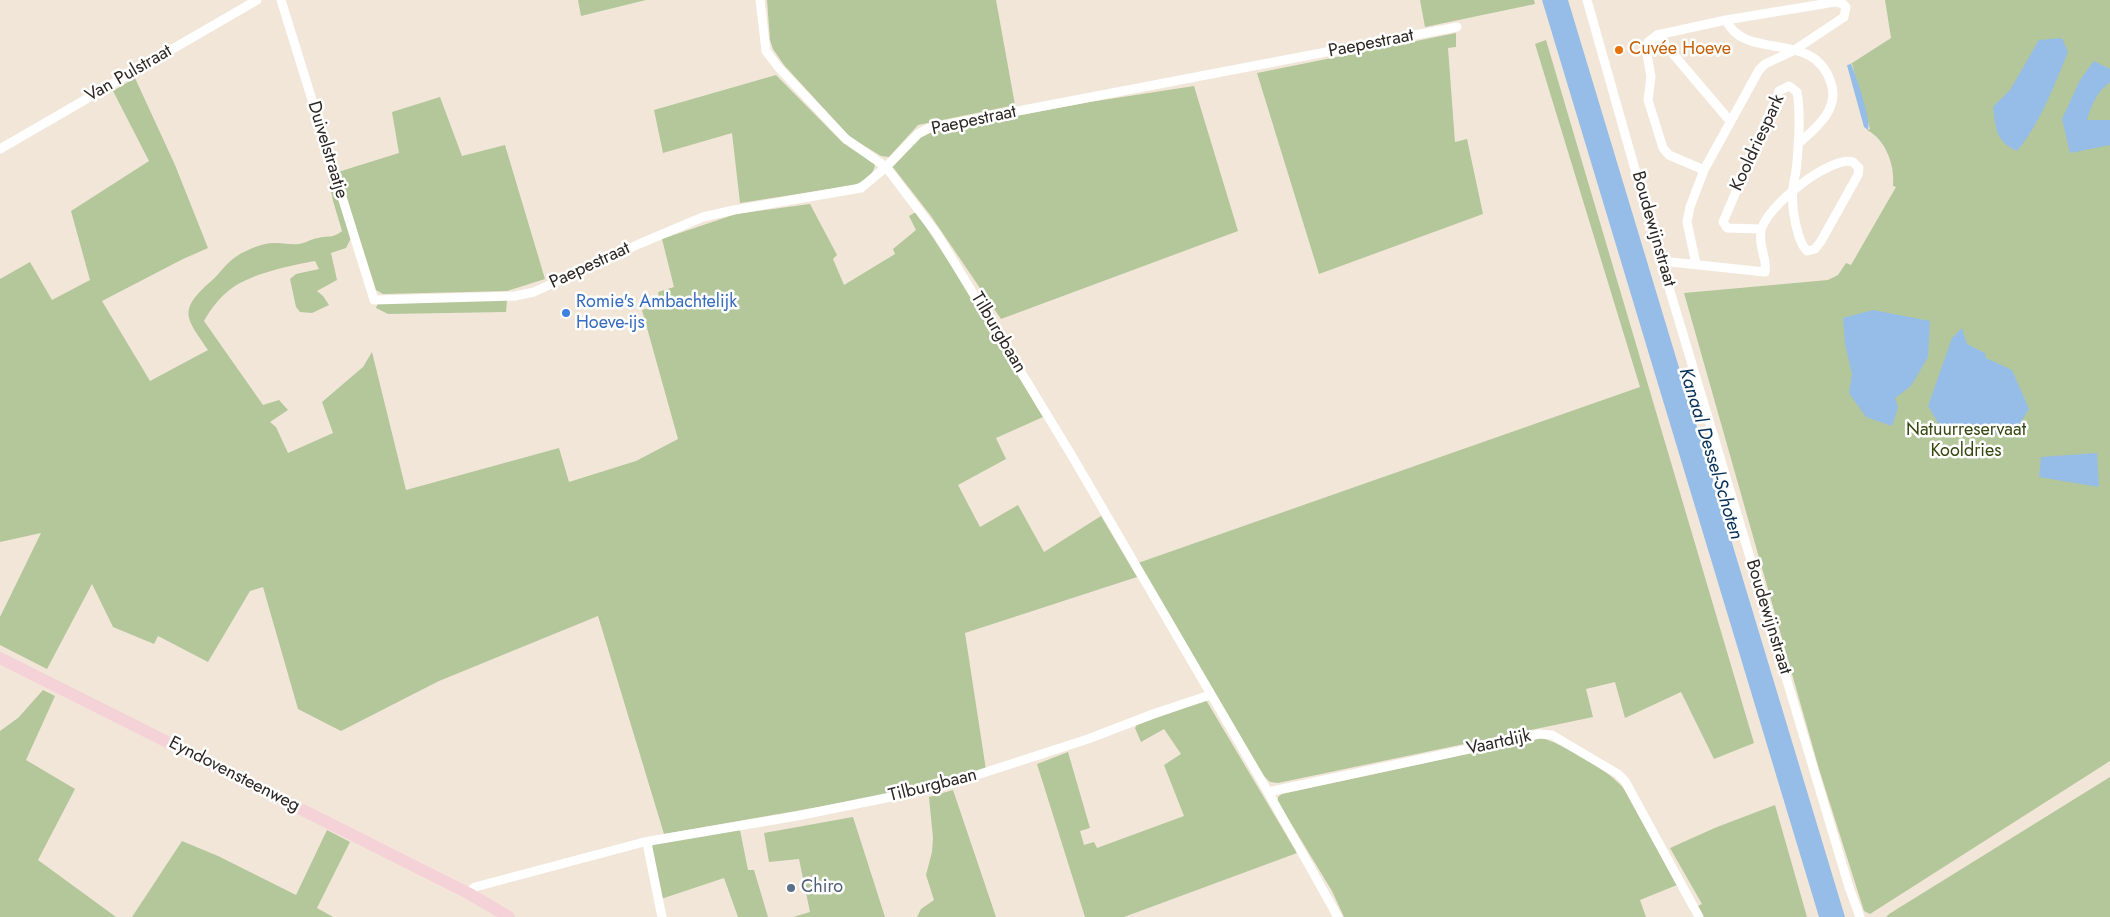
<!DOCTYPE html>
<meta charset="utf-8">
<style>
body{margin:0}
canvas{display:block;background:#f2e6d8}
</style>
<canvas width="2110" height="917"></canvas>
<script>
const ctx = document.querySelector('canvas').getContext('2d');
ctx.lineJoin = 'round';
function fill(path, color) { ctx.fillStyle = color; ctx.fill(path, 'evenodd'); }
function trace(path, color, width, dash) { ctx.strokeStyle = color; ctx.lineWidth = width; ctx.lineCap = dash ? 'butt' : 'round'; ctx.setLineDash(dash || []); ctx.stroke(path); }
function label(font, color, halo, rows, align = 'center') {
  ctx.font = font + ' Jost,sans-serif'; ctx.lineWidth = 5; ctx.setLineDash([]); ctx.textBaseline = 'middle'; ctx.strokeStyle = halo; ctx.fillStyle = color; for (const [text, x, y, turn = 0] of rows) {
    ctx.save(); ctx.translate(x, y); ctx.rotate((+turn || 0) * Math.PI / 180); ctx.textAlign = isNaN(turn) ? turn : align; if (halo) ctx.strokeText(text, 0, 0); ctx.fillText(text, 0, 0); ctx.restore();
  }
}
fill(new Path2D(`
 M578 0H646L581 16Z
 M767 0H996L1015 105 918 125 889 157 881 156 850 137 784 65 773 49 770 40Z
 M1420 0H1534L1535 4 1425 27Z
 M1885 0H2110V761L1870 914 1864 911 1819 769 1684 293 1828 280 1838 275 1846 263 1851 265 1896 187 1893 186C1895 165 1886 140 1867 130L1870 129 1854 71 1852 64 1849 65 1891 38Z
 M1456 33V47L1448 48 1455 142 1467 139 1483 214 1319 274 1257 73Z
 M1546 40 1754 743 1714 759 1681 692 1625 718 1615 682 1586 689 1593 717 1278 783 1270 782 1264 776 1138 563 1640 387 1535 44Z
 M776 75 843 143 875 163C875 175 864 180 855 185L740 203 732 133 663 153 654 110Z
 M135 78 175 165 208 248 183 259 102 301 150 381 208 350C187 319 177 311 209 283 221 273 226 262 240 254 249 249 265 242 276 243 284 243 291 245 299 244 306 243 311 239 318 238 329 235 332 239 342 231L333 201 328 176 331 175 351 238 346 248 331 253 337 280 317 291 323 296 329 305 312 313 300 312 296 307 290 279 296 274 319 269 315 261C292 265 251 274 232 288 221 296 211 308 204 321L263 405 279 400 288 410 270 422 276 427 288 453 333 433 322 402 363 367 372 352 406 490 559 448 569 482 636 461 678 439 642 310 661 305 658 292 674 287 662 239 736 214 810 204 837 255 833 259 844 285 895 254 893 249 916 230 909 216 916 212 966 288 1043 417 996 438 1006 459 958 485 980 527 1018 505 1044 552 1101 516 1137 577 965 633 986 770 952 782 881 796 664 834 598 616 439 681 341 731 298 709 263 587 250 591 208 662 158 636 154 644 113 627 92 584 47 669 0 645V617L41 533 0 542V279L30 262 52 300 90 280 71 211 149 161 113 91Z
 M1194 86 1238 231 1001 319 931 216 892 166 919 138 935 131 1090 102Z
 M440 97 462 156 505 145 545 279 507 291 383 294 376 290 338 172 399 153 392 112Z
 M507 300 506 312 388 314 376 308 378 303Z
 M43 690 55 696 26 760 75 789 38 860 116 917H0V731L18 718Z
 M1206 700 1297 853 1124 917H1085L1037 764 1068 752 1090 828 1080 831 1084 845 1094 842 1097 848 1184 816 1164 765 1181 754 1164 729 1141 742 1135 728 1137 725Z
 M1541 738C1560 742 1613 773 1624 789L1677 885 1640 900 1646 917H1344L1332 891 1278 802V797L1282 794Z
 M2110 777V917H1886L1889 914Z
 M953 790 996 917H917L921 909 934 900 926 875 932 852 933 838 929 797Z
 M1775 805 1807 917H1694L1690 910 1702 904 1670 848 1717 827Z
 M853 817 885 917H793L810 912 799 859 769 862 764 833Z
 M327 830 350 842 317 908 333 917H132L182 841 218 856 296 895Z
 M740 830 748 870H754L768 917H738L724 878 661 899 651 847 655 843Z`), '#b3c79b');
fill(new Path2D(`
 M1542 0H1568L1845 917H1819Z
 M2062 38 2068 52C2056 82 2038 127 2017 151 1995 141 1996 128 1993 107L2010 90 2039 40Z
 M2094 61 2110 69V82C2097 92 2091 105 2087 120H2110V145L2070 153 2062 119 2080 80Z
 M1851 64C1856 75 1872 122 1868 130L1864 127 1848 69 1847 65Z
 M1873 310 1930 321 1928 357 1911 386 1895 398 1898 407 1892 426 1866 417 1849 393 1852 374 1845 344 1843 318Z
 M1962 328 1967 344 1985 353 1986 358 2012 370 2029 409 2012 436 1983 432 1947 438 1928 406 1952 338Z
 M2097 453 2099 487 2039 477 2041 457Z`), '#96bde8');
trace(new Path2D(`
 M281 0 374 300 515 296 534 292 639 244 703 217 734 210 861 188 886 167 918 134 929 128 1457 27
 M760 0 766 51 779 68 846 139 886 167 937 234 1072 456 1268 792 1338 917
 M1587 0 1661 261 1849 887 1860 917
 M1726 20C1746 63 1814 28 1831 83 1840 109 1816 128 1799 143
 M1657 35 1730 121
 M0 149 257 0
 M1661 261 1765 272C1768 258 1758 249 1761 231 1765 207 1831 155 1853 162L1859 168 1858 175 1821 241 1815 249 1807 251C1796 240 1791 204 1793 188 1794 179 1797 170 1797 161 1799 139 1801 113 1797 92L1789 86 1779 91 1723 222 1727 228 1761 229
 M1696 264 1687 222 1690 207 1704 170 1669 155 1663 148 1648 100 1651 77 1646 48 1648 42 1657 35 1726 20 1835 2 1843 4 1846 7 1844 17 1793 51 1765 64 1759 70 1704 170
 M1268 792 1539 734 1552 735 1618 774 1625 781 1699 917
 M647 843 662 917
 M468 893 475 887 644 842 797 816 940 787 1088 739 1153 714 1210 695`), '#fff', 9);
trace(new Path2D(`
 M0 658 468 893 509 917`), '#f5d2d8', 12);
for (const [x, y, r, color] of [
 [1619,50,5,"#e8710a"],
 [566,313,5,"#3f7fe0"],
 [791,888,5,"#5c6f8a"]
]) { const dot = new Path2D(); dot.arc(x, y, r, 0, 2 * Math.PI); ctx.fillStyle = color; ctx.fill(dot); trace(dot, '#fff', 2); }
label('18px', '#2b2621', '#fff', [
 ["Paepestraat",1371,44,-11],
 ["Van Pulstraat",129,74,-30],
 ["Paepestraat",974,121,-12],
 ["Kooldriespark",1758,143,-65],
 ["Duivelstraatje",327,150,73],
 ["Boudewijnstraat",1653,229,74],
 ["Paepestraat",590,266,-25],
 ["Tilburgbaan",998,333,59],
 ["Boudewijnstraat",1768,617,73],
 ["Vaartdijk",1499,743,-12],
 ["Eyndovensteenweg",234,775,27],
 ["Tilburgbaan",933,786,-14]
]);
label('18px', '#c56008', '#fff', [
 ["Cuvée Hoeve",1629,50]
], 'left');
label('18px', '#366cbe', '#fff', [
 ["Romie's Ambachtelijk",576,303],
 ["Hoeve-ijs",576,324]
], 'left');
label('18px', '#34470e', '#fff', [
 ["Natuurreservaat",1966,431],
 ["Kooldries",1966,452]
]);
label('18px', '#4e5e75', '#fff', [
 ["Chiro",801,888]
], 'left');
label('italic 19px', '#053057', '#fff', [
 ["Kanaal Dessel-Schoten",1710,454,73]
]);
</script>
